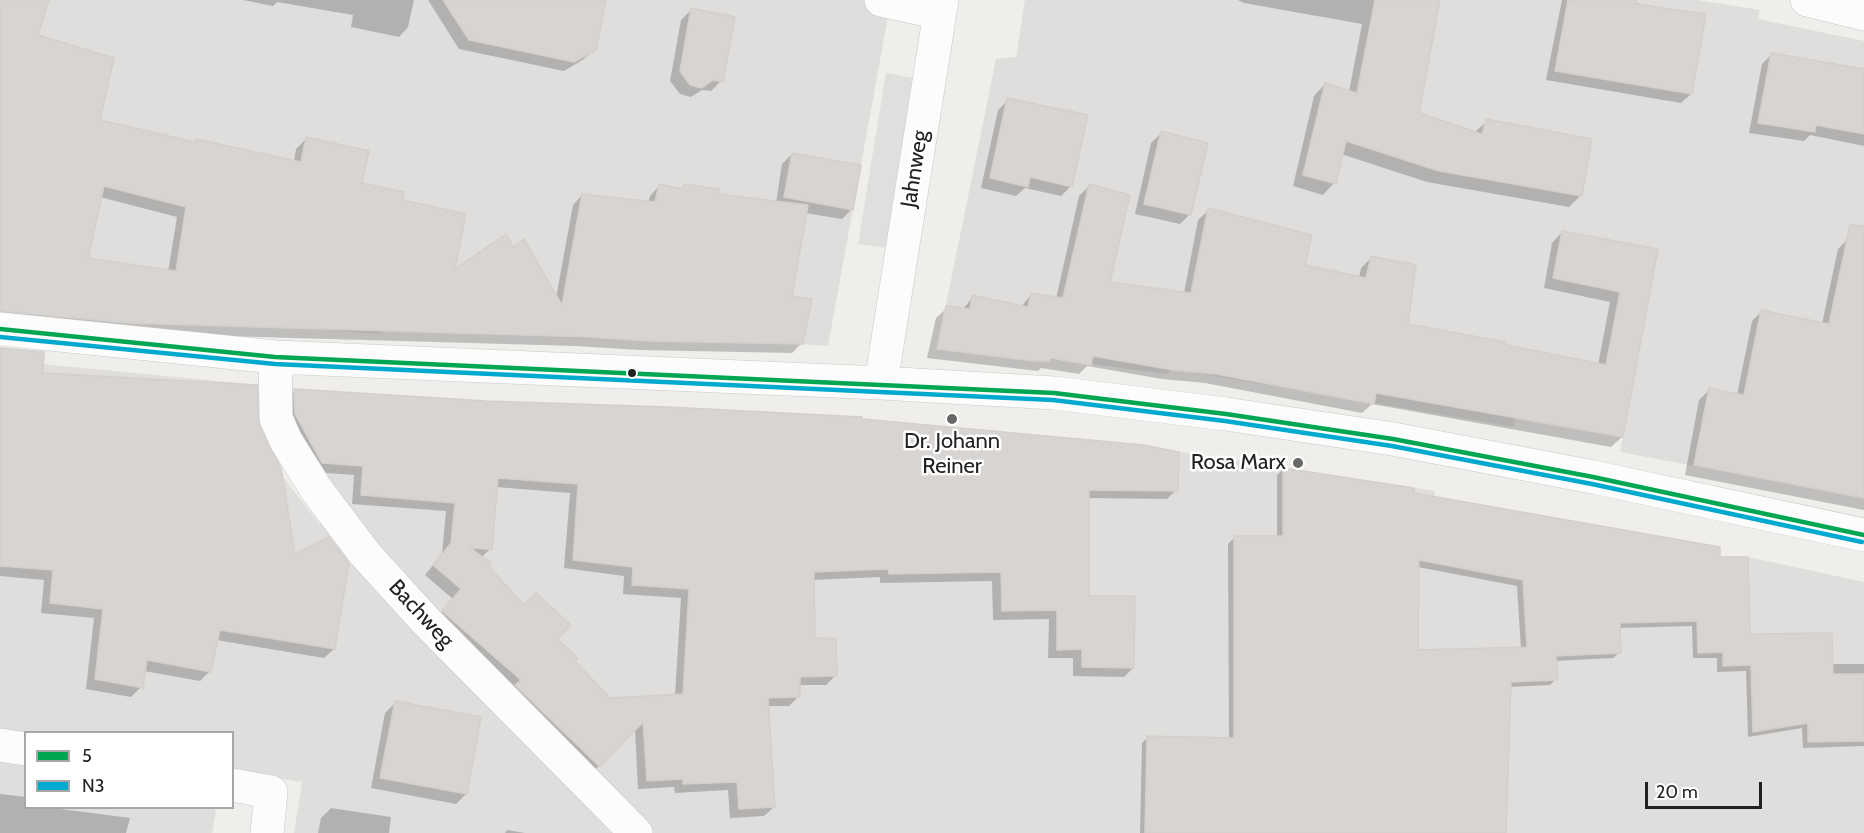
<!DOCTYPE html>
<style>
body{margin:0}
#map{position:relative;width:1864px;height:833px;overflow:hidden;background:#f0eeeb;font-family:Cabin,sans-serif}
canvas{display:block}
.legend{position:absolute;left:24px;top:731px;width:210px;height:78px;box-sizing:border-box;background:#fff;border:2px solid #a7a7a7;margin:0;padding:8px 10px;list-style:none;font-size:18px;color:#222}
.legend li{display:flex;align-items:center;gap:12px;height:30px}
.legend b{width:30px;border:2px solid #a7a7a7}
.scale{position:absolute;left:1645px;top:782px;width:117px;height:27px;box-sizing:border-box;border:3px solid #222;border-top:0;padding-left:8px;font-size:18px;line-height:21px;white-space:nowrap;color:#222;-webkit-text-stroke:4px #fff;paint-order:stroke}
</style>
<div id="map">
<canvas width="1864" height="833"></canvas>
<ul class="legend">
<li><b style="height:8px;background:#00a651"></b>5</li>
<li><b style="height:8px;background:#00a9ce"></b>N3</li>
</ul>
<div class="scale">20 m</div>
</div>
<script>
const ctx = document.querySelector('canvas').getContext('2d');
ctx.lineJoin = 'round';
function fill(path, color) { ctx.fillStyle = color; ctx.fill(path, 'evenodd'); }
function trace(path, color, width, dash) { ctx.strokeStyle = color; ctx.lineWidth = width; ctx.lineCap = dash ? 'butt' : 'round'; ctx.setLineDash(dash || []); ctx.stroke(path); }
function label(font, color, halo, rows, align = 'center') {
  ctx.font = font + ' Cabin,sans-serif'; ctx.lineWidth = 5; ctx.setLineDash([]); ctx.textBaseline = 'middle'; ctx.strokeStyle = halo; ctx.fillStyle = color; for (const [text, x, y, turn = 0] of rows) {
    ctx.save(); ctx.translate(x, y); ctx.rotate((+turn || 0) * Math.PI / 180); ctx.textAlign = isNaN(turn) ? turn : align; if (halo) ctx.strokeText(text, 0, 0); ctx.fillText(text, 0, 0); ctx.restore();
  }
}
fill(new Path2D(`
 M0 0H891L828 346 759 341H650L385 331 379 334 57 309Z
 M1025 0H1697L1760 10 1758 19 1864 41V498L1620 452 1623 437 1515 418 1514 427 1173 369 1166 374 1069 361 992 356 937 349 996 59 1016 57Z
 M0 360 259 385 260 428 281 468 282 476 319 523 327 526 377 592 548 762 612 833H294L302 782 233 771 232 732 0 735Z
 M295 389 534 404 668 407 833 416 834 418 862 417 863 419 1150 447 1435 491V498L1720 547V558L1748 557 1864 582V833H650L333 499 292 421Z
 M0 762 25 766 26 808H213L216 811 212 833H0Z`), '#dfdedc');
fill(new Path2D(`
 M886 73 914 78 887 248 858 244Z`), '#e0dfde');
fill(new Path2D(`
 M0 0H37V36L98 121 194 144 294 162 296 149 306 139 360 185 401 201 452 272 513 249 556 298 573 205 582 195 648 203 650 196 659 186 680 190 685 185 717 195 776 203 782 164 792 154 852 209 842 219 805 213 790 298 802 343 792 353 639 350 575 346 118 333 0 320ZM100 197 177 217 168 272 86 260Z
 M243 0H414L408 27 399 37 351 27 353 15 277 2 273 6Z
 M428 0H586L594 49 584 59 564 71 459 49Z
 M1238 0H1439L1417 114 1474 133 1487 121 1580 196 1569 207 1427 182 1341 154 1334 183 1323 195 1293 186 1314 96 1325 84 1349 92 1362 24 1244 3Z
 M1562 0H1618L1704 15 1691 94 1681 103 1546 80Z
 M691 10 721 81 711 91 702 90 691 97 680 94 670 81 681 20Z
 M1772 54 1864 73V146L1810 135 1804 141 1749 133 1762 64Z
 M1008 100 1071 186 1061 196 1025 188 1016 196 981 188 998 110Z
 M1161 133 1190 214 1180 224 1135 214 1151 143Z
 M1089 186 1108 283 1184 293 1198 220 1209 210 1303 266 1359 278 1361 268 1371 258 1406 325 1598 365 1610 302 1544 288 1552 243 1562 232 1657 250 1622 437 1611 447 1372 404 1362 413 1205 383 1162 379 1087 366 1079 374 1041 368 1038 371 927 358 936 318 947 308 962 310 973 297 1021 307 1031 295 1056 299 1079 196Z
 M1848 239 1864 243V510L1685 475 1699 400 1709 390 1737 395 1752 321 1762 311 1822 324 1838 249Z
 M0 349 42 375 257 425 294 556 334 649 324 658 216 640 210 671 200 681 144 671 141 687 131 697 86 689 94 618 41 613 44 580 0 576Z
 M295 390 486 403 861 421 1176 490 1167 499 1088 498V598L1133 668 1124 677 1073 676V658H1048L1049 619 993 620 992 581 880 583V577L813 580V639L835 676 826 685H798V697L789 706H767L774 807 764 816 730 818 728 790 675 793 674 787 638 789 635 729 590 775 434 621 453 599 425 575 442 554 446 511 352 504 354 475 313 472 286 399ZM496 487 570 493 564 568 624 576 623 594 681 598 675 696 609 699 488 568 482 557 490 549Z
 M1283 469 1719 559 1749 636 1831 664H1864V746L1803 748 1802 728 1748 737 1746 671 1717 672V658H1693L1692 626 1618 628 1620 652 1613 658 1555 661 1556 679 1550 685 1509 687 1504 833H1140L1142 743 1148 737 1229 739 1228 544 1234 538H1277V475ZM1418 567 1517 586 1521 649 1417 651Z
 M395 703 466 794 456 804 371 788 385 713Z
 M0 794 26 797V808H53L130 818 126 833H0Z
 M331 808 391 817 389 833H318L321 818Z
 M507 830 525 833H505Z`), '#0003');
const building = new Path2D(`
 M0 0H49L38 35 114 58 100 120 195 142 196 139 301 162 306 137 369 151 362 183 404 192 403 200 466 214 455 269 506 234 513 247 524 239 562 305 582 194 655 202 659 184 683 189 684 184 719 189 718 194 808 205 792 296 812 299 803 344 650 341 585 337 129 323 0 311ZM104 186 186 207 176 271 88 258Z
 M443 0H606L596 50 574 62 469 40Z
 M1375 0H1440L1419 113 1482 134 1486 119 1592 139 1582 196 1439 171 1346 141 1336 184 1303 175 1325 83 1357 93Z
 M1568 0H1636V4L1706 14 1692 94 1555 71Z
 M691 8 735 17 723 82 713 80 702 88 690 85 680 71Z
 M1771 53 1864 69V134L1816 125 1815 132 1758 123Z
 M1007 98 1088 115 1072 187 1030 177 1028 187 990 178Z
 M1161 131 1208 143 1191 215 1144 204Z
 M792 153 861 165 853 210 784 197Z
 M1089 184 1130 195 1110 282 1191 293 1208 208 1312 235 1305 265 1366 278 1371 256 1416 265 1408 324 1506 342V345L1606 365 1620 292 1553 278 1562 231 1658 249 1623 437 1376 393 1374 404 1216 374 1173 370 1093 356 1091 365 1050 358V361H1034L937 349 946 306 970 309 972 295 1028 307 1031 293 1063 298Z
 M1850 225 1864 226V498L1694 465 1709 388 1744 395 1761 310 1829 324Z
 M0 348 44 352 43 373 257 385 259 425 281 468 295 554 329 537 349 564 335 649 220 630 211 672 147 660 143 688 95 679 103 609 50 603 53 570 0 566Z
 M294 389 486 401 668 407 862 417V419L1144 445 1179 452 1178 491 1089 490V596H1135L1134 668 1082 667V649L1057 650V610L1002 611 1001 572 889 574 888 569 814 572 815 638 836 639 837 676 800 677V697L768 698 775 807 739 809 737 782 683 784V779L647 781 643 722 600 767 515 685 521 680 442 611 461 589 433 565 451 543 455 503 361 495 363 466 322 463 295 414ZM498 478 578 484 573 560 633 567 632 585 689 589 683 694 610 698 575 661 578 658 557 639 571 625 536 593 524 605 490 568V562L469 547 492 550Z
 M1283 468 1414 488V493L1720 547V557H1748L1750 634 1832 633 1833 674H1864V741L1808 742V723L1753 732 1751 665 1723 666V652L1698 653 1697 621 1620 623 1621 653 1556 656 1558 680 1511 682 1506 833H1145L1147 736 1234 738V536H1283ZM1419 560 1523 580 1527 647 1418 650Z
 M395 701 481 717 467 794 380 778Z`);
fill(building, '#d7d4d2');
trace(building, '#d3d0cc', 1.5);
const minor = new Path2D(`
 M881 0 939 13
 M1807 0 1864 14
 M0 329 275 357 881 383 1054 393 1226 414 1393 439 1593 477 1864 535
 M275 357 276 418 286 441 316 489 365 554 426 621 636 833
 M881 383 942 0
 M0 745 26 749
 M232 785 271 792 267 833`);
trace(minor, '#c9c8c7', 34);
trace(minor, '#fdfcfc', 33);
trace(new Path2D(`
 M0 329 275 357 1054 393 1226 414 1393 439 1593 477 1864 535`), '#00a651', 4.5);
trace(new Path2D(`
 M0 337 275 364 1053 400 1225 421 1392 446 1592 484 1862 542`), '#00a9ce', 4.5);
for (const [x, y, r, color] of [
 [632,373,5,"#222"],
 [952,419,6,"#6a6968"],
 [1298,463,6,"#6a6968"]
]) { const dot = new Path2D(); dot.arc(x, y, r, 0, 2 * Math.PI); ctx.fillStyle = color; ctx.fill(dot); trace(dot, '#fff', 2); }
label('22px', '#222', '#fff', [
 ["Jahnweg",915,169,-81],
 ["Bachweg",421,614,47]
]);
label('22px', '#222', '#fff', [
 ["Dr. Johann",952,442],
 ["Reiner",952,467],
 ["Rosa Marx",1286,463,"right"]
]);
</script>
